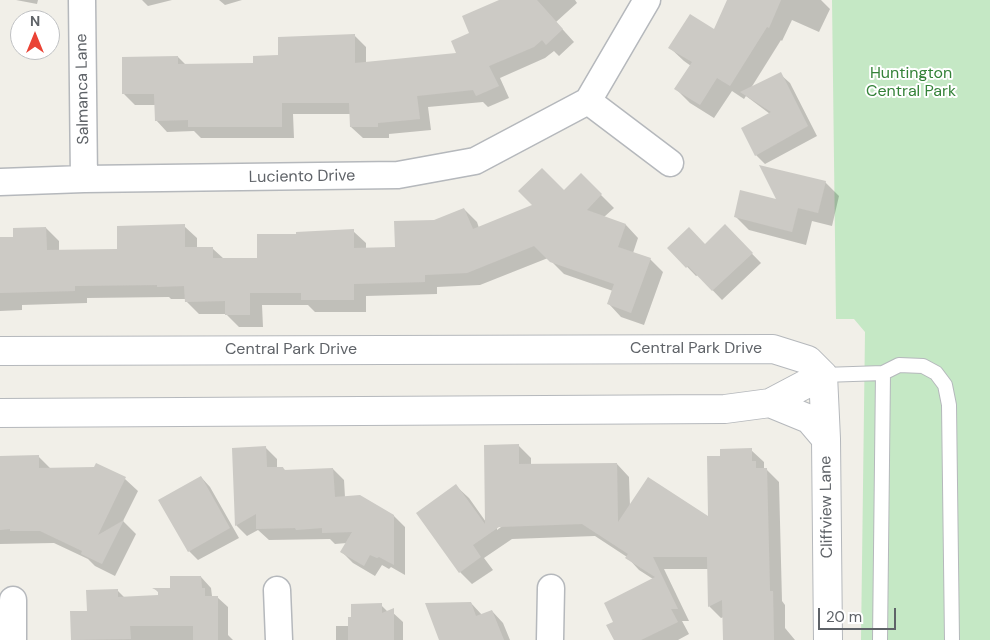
<!DOCTYPE html>
<style>
body{margin:0}
#map{position:relative;width:990px;height:640px;overflow:hidden;background:#f1efe8;font-family:"DM Sans",sans-serif}
canvas{display:block}
.north{position:absolute;left:10px;top:10px;width:50px;height:50px;box-sizing:border-box;background:#fff;border:1px solid #bfc1c3;border-radius:50%;rotate:0deg;font-size:14px;font-weight:700;line-height:20px;text-align:center;color:#5f6368}
.north::after{content:'';display:block;margin:auto;width:18px;height:22px;background:#ea4335;clip-path:polygon(50% 0,100% 100%,50% 72%,0 100%)}
.scale{position:absolute;left:818px;top:608px;width:78px;height:22px;box-sizing:border-box;border:2px solid #5f6368;border-top:0;padding-left:6px;font-size:15px;line-height:18px;white-space:nowrap;color:#5f6368;-webkit-text-stroke:4px #fff;paint-order:stroke}
</style>
<div id="map">
<canvas width="990" height="640"></canvas>
<div class="north">N</div>
<div class="scale">20 m</div>
</div>
<script>
const ctx = document.querySelector('canvas').getContext('2d');
ctx.lineJoin = 'round';
function fill(path, color) { ctx.fillStyle = color; ctx.fill(path, 'evenodd'); }
function trace(path, color, width, dash) { ctx.strokeStyle = color; ctx.lineWidth = width; ctx.lineCap = dash ? 'butt' : 'round'; ctx.setLineDash(dash || []); ctx.stroke(path); }
function label(font, color, halo, rows, align = 'center') {
  ctx.font = font + ' "DM Sans",sans-serif'; ctx.lineWidth = 4; ctx.setLineDash([]); ctx.textBaseline = 'middle'; ctx.strokeStyle = halo; ctx.fillStyle = color; for (const [text, x, y, turn = 0] of rows) {
    ctx.save(); ctx.translate(x, y); ctx.rotate((+turn || 0) * Math.PI / 180); ctx.textAlign = isNaN(turn) ? turn : align; if (halo) ctx.strokeText(text, 0, 0); ctx.fillText(text, 0, 0); ctx.restore();
  }
}
fill(new Path2D(`
 M832 0H990V640H861L865 332 854 319H836Z`), '#c5e8c5');
fill(new Path2D(`
 M16 0H38L37 4Z
 M142 0H172L148 6Z
 M219 0H242L225 5Z
 M502 0H575L577 3 556 22 574 42 559 56 554 51 545 58 500 78 509 98 488 107 483 102 428 107 431 130 389 134V138H363L351 127V114H293L294 138H201L194 131 167 132 156 120V105H135L124 94 178 57 186 65 254 64 354 35 366 47V64L458 54 471 34Z
 M729 0H821L830 9 819 32 792 20 782 41 781 40 751 88 780 74 790 83 817 136 765 164 756 155 770 114 746 96 744 99 732 91 714 118 690 103 676 89 691 66 684 61 670 48 715 31Z
 M581 175 614 208 604 217 626 225 638 238 633 253 650 259 663 272 644 325 621 317 609 304 613 291 564 274 548 258 480 285 437 287V294L366 296V312H315L308 305H262L263 327H239L226 314H199L186 301V299H171L169 297 87 298V303L22 305V310L0 311V239L15 238 46 228 59 241V251L118 250 184 226 197 238V248H212L224 259H259L298 235 353 231 366 243V249L396 248 434 222 464 209 477 222 479 228 565 192Z
 M825 182 839 196 832 226 812 221 806 245 749 230 735 216Z
 M725 226 761 263 722 300 698 275 696 276 669 248 705 245Z
 M518 445 531 458V465L617 464 629 477 630 507 709 518 721 457 751 450 764 462V470H767L779 482 782 601 785 605V628L795 640H724V617L721 618 709 606V569H664L689 621H682L689 634 678 640H615L614 622 653 579 639 570 627 557 595 536 512 539 484 558 493 570 472 584 460 572 456 486 469 498 486 522ZM505 524 497 530V527Z
 M265 447 277 459V468H283L286 471 333 469 344 480 345 497 394 516 405 527V575L391 567 389 569 382 565 375 576 353 563 342 552 347 543 335 544 330 539 269 540 258 530 247 536 236 525Z
 M38 456 51 469 125 479 138 491 123 521 136 534 115 576 95 566 88 559 54 543 0 544V464Z
 M201 477 210 487 239 538 198 560 189 551Z
 M201 577 211 588 212 596 217 597 228 607V635L233 640H72V612H88L118 591 125 598 159 596V593L155 589H171Z
 M471 603 482 615 492 611 503 623 510 640H441Z
 M381 605 388 612 391 611 403 622V640H336V626H349Z`), '#0003');
fill(new Path2D(`
 M499 0H537L563 29 546 45 542 40 534 47 489 66 499 86 476 96 473 90 417 96 420 119 378 123V127H350L349 103H282V127H188V120L155 121 154 94H122V57L178 56V64L253 63V56L278 55V37L355 34V63L456 53 451 41 469 33 462 16Z
 M727 0H781L769 28 767 27 730 86 717 78 700 105 674 89 692 62 668 48 690 14 714 29Z
 M781 72 808 126 755 156 741 128 771 112 740 92Z
 M759 165 826 181 818 213 798 208 792 232 734 217 740 190 776 199Z
 M542 168 564 190 581 173 602 194 587 210 626 224 618 247 651 258 631 313 607 304 614 284 550 262 534 246 467 273 425 275V282L354 284V300H301V293H250V315H225V301L185 302 184 286 157 287V285L75 286V291L0 293V237H13V228L46 227 47 250 117 249V226L185 224V247H213V258H257V234H296V232L354 229V248L395 247 394 221 434 220 464 208 473 229 532 205 518 191Z
 M725 224 753 253 712 291 688 266 686 268 667 248 689 227 705 244Z
 M519 444V464L617 463 618 522 648 477 708 516 707 456H720V449L752 448V461H756V468H767L770 591H773L774 640H723L722 600 708 607 707 557H653L678 609H671L678 622 641 640H614L606 625 613 622 604 603 655 577 625 558 628 554 582 524 499 527 473 545 481 557 459 573 416 513 456 484 485 524 484 445Z
 M266 446 267 467H283L284 470 333 468 335 497 360 495 394 515V565L379 557 377 558 370 555 364 566 340 552 352 532 322 533V528L296 530 295 528 256 529V514L235 526 232 448Z
 M39 455V468L94 467 96 463 126 477 98 535 124 520 102 564 81 554 82 551 40 531H10V529L0 530V456Z
 M201 476 230 528 188 552 158 500Z
 M170 576H201L202 588H205V596H218V640H193V626H130L131 639 71 640 70 611H87L86 590 118 589V597L158 595V591L152 588H170Z
 M471 602 476 616 492 610 504 640H439L425 603Z
 M382 603V613L394 608V640H348V617H351V604Z`), '#cccac5');
const service = new Path2D(`
 M823 375 883 373 899 365 923 366 936 373 945 385 949 405 952 640
 M880 640 883 373`);
const minor = new Path2D(`
 M82 0 84 179
 M588 101 647 0
 M588 101 670 163
 M0 182 84 179 398 175 475 161 588 101
 M277 590 279 640
 M13 600V640
 M550 640 551 588`);
const tertiary = new Path2D(`
 M0 351 773 349 808 360 823 375
 M823 375 826 439 828 640
 M770 403 809 419 826 439
 M0 413 725 409 770 403 823 375`);
trace(service, '#b5b8bc', 16);
trace(minor, '#b5b8bc', 29);
trace(tertiary, '#b5b8bc', 30);
trace(service, '#fff', 14);
trace(minor, '#fff', 26);
trace(tertiary, '#fff', 28);
label('16px', '#348238', '#fff', [
 ["Huntington",911,74],
 ["Central Park",911,92]
]);
label('16px', '#5f6368', '#fff', [
 ["Salmanca Lane",83,89,-91],
 ["Luciento Drive",302,177,-1],
 ["Central Park Drive",696,349],
 ["Central Park Drive",291,350],
 ["Cliffview Lane",827,507,-91]
]);
</script>
